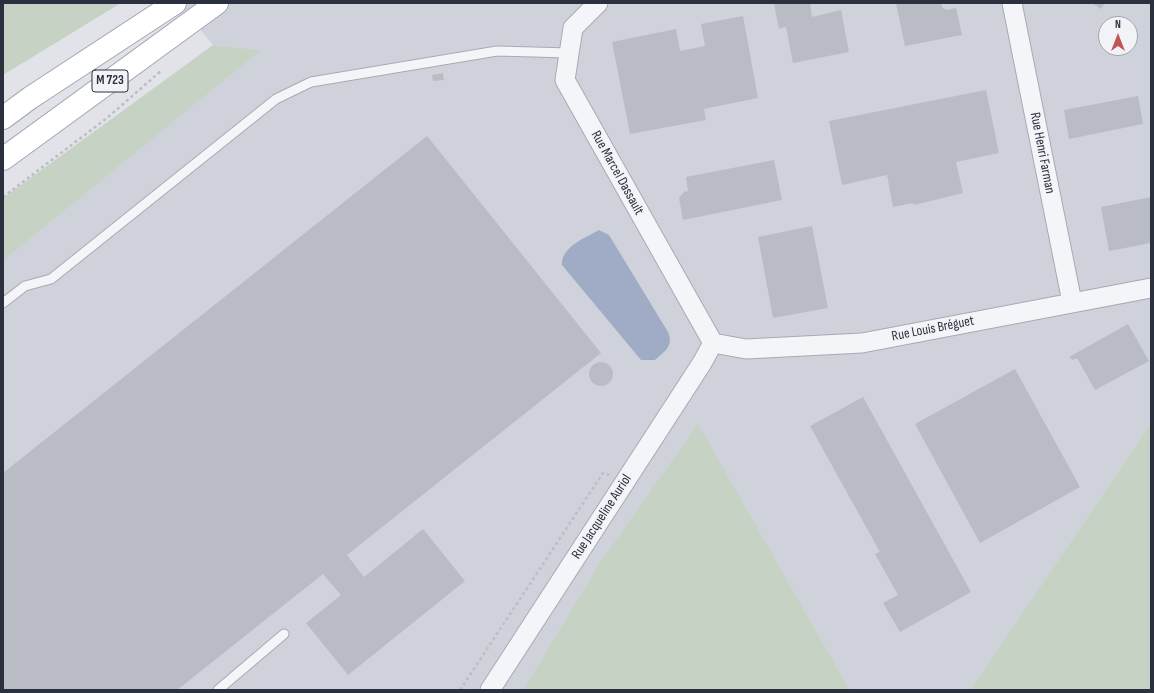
<!DOCTYPE html>
<meta charset="utf-8">
<style>
body{margin:0}
#map{position:relative;width:1154px;height:693px;overflow:hidden;background:#e2e3e9;font-family:"Sofia Sans Condensed",sans-serif}
canvas{display:block}
.frame{position:absolute;inset:0;border:4px solid #2b303f;pointer-events:none}
.north{position:absolute;left:1098px;top:16px;width:40px;height:40px;box-sizing:border-box;background:#f1f3f6;border:1px solid #a2a5ad;border-radius:50%;rotate:0deg;font-size:11px;font-weight:700;line-height:16px;text-align:center;color:#2b303f}
.north::after{content:'';display:block;margin:auto;width:14px;height:18px;background:#c25453;clip-path:polygon(50% 0,100% 100%,50% 72%,0 100%)}
</style>
<div id="map">
<canvas width="1154" height="693"></canvas>
<div class="frame"></div>
<div class="north">N</div>
</div>
<script>
const ctx = document.querySelector('canvas').getContext('2d');
ctx.lineJoin = 'round';
function fill(path, color) { ctx.fillStyle = color; ctx.fill(path, 'evenodd'); }
function trace(path, color, width, dash) { ctx.strokeStyle = color; ctx.lineWidth = width; ctx.lineCap = dash ? 'butt' : 'round'; ctx.setLineDash(dash || []); ctx.stroke(path); }
function label(font, color, halo, rows, align = 'center') {
  ctx.font = font + ' "Sofia Sans Condensed",sans-serif'; ctx.lineWidth = 3; ctx.setLineDash([]); ctx.textBaseline = 'middle'; ctx.strokeStyle = halo; ctx.fillStyle = color; for (const [text, x, y, turn = 0] of rows) {
    ctx.save(); ctx.translate(x, y); ctx.rotate((+turn || 0) * Math.PI / 180); ctx.textAlign = isNaN(turn) ? turn : align; if (halo) ctx.strokeText(text, 0, 0); ctx.fillText(text, 0, 0); ctx.restore();
  }
}
fill(new Path2D(`
 M178 3H1151V423L970 690H850L698 425 600 562 523 690H3V261L260 50 213 45ZM1106 24H1130V48H1106Z`), '#d0d2db');
fill(new Path2D(`
 M3 3H121L3 75Z
 M213 45 261 50 3 261V198Z
 M1151 423V690H970Z
 M698 424 850 690H523L600 562Z`), '#c5d2c4');
fill(new Path2D(`
 M599 230 609 235 668 332C674 346 665 351 655 360H641L562 265C561 247 585 238 599 230Z`), '#a0acc5');
fill(new Path2D(`
 M774 3H810L812 17 841 10 849 52 793 63 786 27 779 29Z
 M896 3H941L942 7 946 10 956 8 962 35 905 46Z
 M1092 3H1105L1101 9Z
 M743 16 758 98 704 109 706 120 630 134 612 42 676 29 680 51 705 46 701 24Z
 M443 73 444 80 433 81 432 75Z
 M986 90 999 153 956 162 963 193 914 205 913 203 893 207 887 175 842 185 829 121Z
 M1138 96 1143 124 1069 139 1064 110Z
 M427 136 601 353 347 555 364 577 423 529 465 581 348 675 306 623 341 595 323 574 177 690H3V473Z
 M774 160 782 200 683 220 679 198 684 192 688 191 686 177Z
 M1151 197V243L1109 251 1101 207Z
 M812 226 828 308 773 318 758 237Z
 M1128 324 1149 361 1095 390 1077 358 1073 360 1069 357Z
 M589 374a12 12 0 1 1 24 0a12 12 0 1 1-24 0Z
 M1015 369 1080 487 980 543 915 424Z
 M863 397 971 592 900 632 883 603 898 595 875 554 880 552 810 426Z`), '#b9bcc5');
const lane = new Path2D(`
 M3 303 25 286 51 279 276 99 311 82 497 51 569 53
 M218 690 284 634`);
const street = new Path2D(`
 M598 3 573 28 565 80 713 343
 M1012 3 1072 302
 M713 343 746 349 862 343 1151 288
 M490 690 702 363 713 343`);
const primary = new Path2D(`
 M3 118 30 98 175 3
 M3 159 217 3`);
trace(lane, '#a7aab3', 11);
trace(street, '#a7aab3', 21);
trace(primary, '#a2a6b3', 24);
trace(new Path2D(`
 M3 197 107 118 162 70
 M460 690 603 473 609 475`), '#bcbec4', 2.5, [3, 3]);
trace(lane, '#f4f5f8', 9);
trace(street, '#f4f5f8', 19);
trace(primary, '#fff', 22);
for (const [x, y, w] of [
 [110,81,36]
]) { const box = new Path2D(); box.roundRect(x - w / 2, y - 11, w, 22, 3); ctx.fillStyle = '#f1f3f6'; ctx.fill(box); trace(box, '#2b303f', 1); }
label('bold 13px', '#2b303f', null, [
 ["M 723",110,81]
]);
label('14px', '#2b303f', '#f1f3f6', [
 ["Rue Henri Farman",1042,153,79],
 ["Rue Marcel Dassault",617,173,61],
 ["Rue Louis Bréguet",933,329,-11],
 ["Rue Jacqueline Auriol",602,517,-57]
]);
</script>
